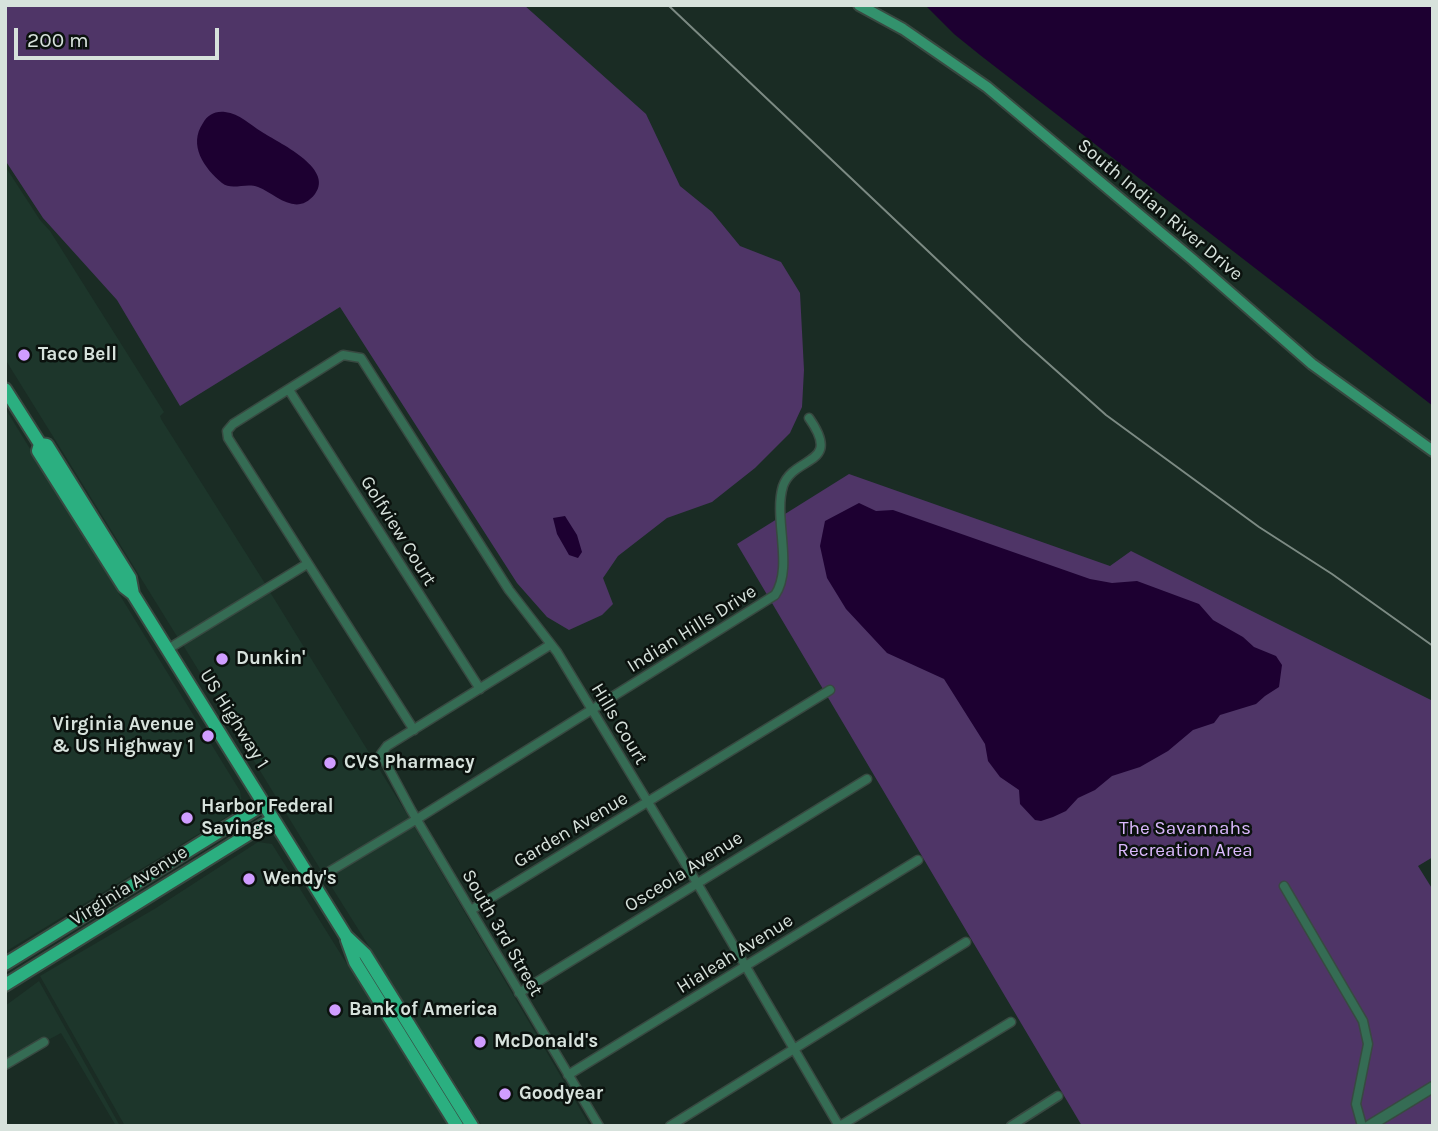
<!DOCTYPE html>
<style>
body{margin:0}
#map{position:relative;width:1438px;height:1131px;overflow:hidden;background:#1a2c24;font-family:Karla,sans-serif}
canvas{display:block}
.frame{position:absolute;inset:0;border:7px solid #d7e2dc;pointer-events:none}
.scale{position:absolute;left:14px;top:28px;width:205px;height:32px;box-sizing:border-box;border:4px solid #d7e2dc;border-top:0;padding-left:9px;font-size:21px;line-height:24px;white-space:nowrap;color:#d7e2dc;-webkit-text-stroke:5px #0b120e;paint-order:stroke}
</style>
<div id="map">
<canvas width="1438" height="1131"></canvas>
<div class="frame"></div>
<div class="scale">200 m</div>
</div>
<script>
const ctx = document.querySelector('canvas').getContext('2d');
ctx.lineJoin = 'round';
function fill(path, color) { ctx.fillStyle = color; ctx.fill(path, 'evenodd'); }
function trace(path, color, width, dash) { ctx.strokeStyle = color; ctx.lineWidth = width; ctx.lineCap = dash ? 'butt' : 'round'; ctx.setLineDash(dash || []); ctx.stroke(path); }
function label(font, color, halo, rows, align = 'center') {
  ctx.font = font + ' Karla,sans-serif'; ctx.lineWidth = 5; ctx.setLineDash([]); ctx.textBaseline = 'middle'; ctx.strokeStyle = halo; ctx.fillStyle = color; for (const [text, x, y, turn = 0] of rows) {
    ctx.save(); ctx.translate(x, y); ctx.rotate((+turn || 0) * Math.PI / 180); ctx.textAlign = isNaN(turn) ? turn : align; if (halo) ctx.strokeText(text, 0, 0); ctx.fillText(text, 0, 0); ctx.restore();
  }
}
fill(new Path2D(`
 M5 166 40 220 50 231 164 412 160 416 161 419 266 585 178 638 5 359Z
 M5 408 240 791 242 802 236 811 5 952Z
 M270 592 410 819 322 872 183 645Z
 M414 825V826L590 1126H482L326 878Z
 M258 842 272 844 448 1126H125L40 976 156 908Z
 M39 981 120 1126H116L61 1033 48 1040 45 1037 5 1061V1006Z`), '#1d362b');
fill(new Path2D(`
 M5 5H524L646 114 680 186 712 212 740 246 781 262 800 293 804 370 802 407 790 433 755 468 712 502 667 518 618 556 603 578 613 604 602 615 569 630 547 617 517 583 340 307 180 406 117 300 43 218 5 160Z
 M849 474 1110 566 1131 551 1433 701V857L1418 866 1433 890V1126H1082L737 544Z`), '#4f3567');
fill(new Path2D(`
 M925 5H1433V406L980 55 954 34Z
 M225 112C240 114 249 124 262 132 277 142 335 168 315 194 296 218 276 194 258 187 246 182 232 191 222 183 204 168 188 145 203 123 208 115 214 111 225 112Z
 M859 503 876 511 893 510 1090 579 1112 583 1137 581 1199 604 1213 620 1243 637 1254 647 1276 656 1282 665 1279 687 1265 696 1256 704 1220 715 1214 723 1193 730 1168 751 1140 767 1112 776 1095 790 1078 798 1066 811 1053 817 1041 821 1035 820 1020 804 1019 790 1000 777 988 761 985 744 944 679 887 653 846 609 827 578 820 546 825 521Z
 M565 516 577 535 582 552 578 558 569 555 557 534 553 518Z`), '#1d0031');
const minor = new Path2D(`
 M289 390 480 689
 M550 645 387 746 381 754 411 810 599 1126
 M168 649 307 564
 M414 730 228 438 227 431 233 424 343 355 361 358 509 590 557 652 697 883 839 1126
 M312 882 417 819 775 595C794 567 773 518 783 486 794 455 843 466 809 418
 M1284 886 1363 1021 1368 1044 1356 1104 1362 1126
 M471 910 830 690
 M519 993 867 779
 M5 1065 44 1042
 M568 1075 918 860
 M670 1126 966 942
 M840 1126 1011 1022
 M1011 1126 1058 1096`);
const tertiary = new Path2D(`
 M1369 1126 1433 1087`);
const secondary = new Path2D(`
 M859 5 903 29 987 87 1192 259 1312 364 1433 451`);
const primary = new Path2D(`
 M5 389 40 444 47 445 130 578 133 594
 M40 444 38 451 124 587 133 594 346 936 365 954 472 1126
 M347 940 355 962 457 1126
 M5 964 264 804
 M5 985 273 819`);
trace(minor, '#384941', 11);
trace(tertiary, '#384941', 13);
trace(secondary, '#384941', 14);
trace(primary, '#384941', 16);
trace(minor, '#356c54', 8);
trace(tertiary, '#356c54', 10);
trace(secondary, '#33926d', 10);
trace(primary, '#2baf80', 12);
trace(new Path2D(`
 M668 5 1023 341 1106 415 1259 527 1332 574 1433 646`), '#7c8a83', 2);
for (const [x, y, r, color] of [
 [24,355,7,"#d09dff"],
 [222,659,7,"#d09dff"],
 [208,736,7,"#d09dff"],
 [330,763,7,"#d09dff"],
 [187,818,7,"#d09dff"],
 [249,879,7,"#d09dff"],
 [335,1010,7,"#d09dff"],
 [480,1042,7,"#d09dff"],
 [505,1094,7,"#d09dff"]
]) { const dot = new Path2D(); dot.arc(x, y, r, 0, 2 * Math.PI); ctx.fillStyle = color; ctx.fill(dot); trace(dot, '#0b120e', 2.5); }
label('19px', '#d7e2dc', '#0b120e', [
 ["South Indian River Drive",1160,210,40],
 ["Golfview Court",398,531,58],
 ["Indian Hills Drive",692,629,-32],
 ["US Highway 1",234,719,58],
 ["Hills Court",619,724,59],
 ["Garden Avenue",571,830,-31],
 ["Osceola Avenue",684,872,-32],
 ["Virginia Avenue",129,886,-32],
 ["South 3rd Street",502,933,60],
 ["Hialeah Avenue",735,954,-32]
]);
label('bold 19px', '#d7e2dc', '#0b120e', [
 ["Taco Bell",38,355],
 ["Dunkin'",236,659],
 ["Virginia Avenue",194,725,"right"],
 ["& US Highway 1",194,747,"right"],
 ["CVS Pharmacy",344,763],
 ["Harbor Federal",201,807],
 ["Savings",201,829],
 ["Wendy's",263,879],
 ["Bank of America",349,1010],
 ["McDonald's",494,1042],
 ["Goodyear",519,1094]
], 'left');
label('19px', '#dbb9fd', '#0b120e', [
 ["The Savannahs",1185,829],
 ["Recreation Area",1185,851]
]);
</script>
